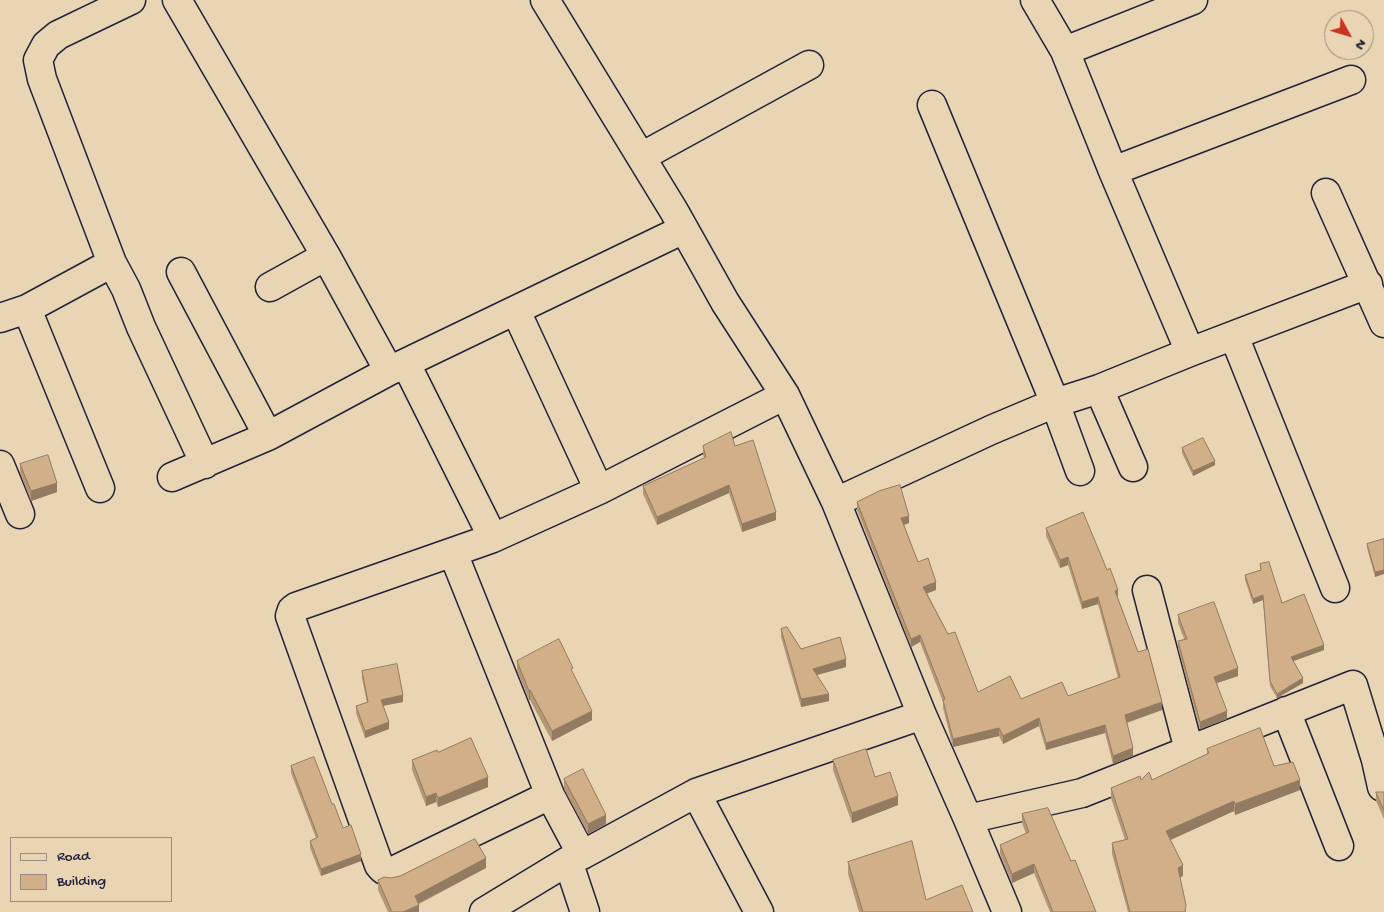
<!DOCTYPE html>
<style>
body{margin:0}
#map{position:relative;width:1384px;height:912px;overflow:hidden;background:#e9d5b3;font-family:"Gochi Hand",sans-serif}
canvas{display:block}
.legend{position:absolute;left:10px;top:837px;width:162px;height:65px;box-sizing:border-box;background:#e9d5b3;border:1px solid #998d83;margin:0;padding:6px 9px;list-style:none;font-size:15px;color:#22223b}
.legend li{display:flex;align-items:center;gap:10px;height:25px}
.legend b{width:25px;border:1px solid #998d83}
.north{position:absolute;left:1324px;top:10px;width:50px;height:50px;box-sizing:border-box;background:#e9d5b3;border:1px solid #998d83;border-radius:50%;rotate:129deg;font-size:14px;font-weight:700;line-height:20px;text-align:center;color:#22223b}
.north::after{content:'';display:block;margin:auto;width:18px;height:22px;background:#c8321e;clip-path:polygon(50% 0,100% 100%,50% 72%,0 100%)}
</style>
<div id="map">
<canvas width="1384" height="912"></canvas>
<ul class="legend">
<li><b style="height:6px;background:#e9d5b3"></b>Road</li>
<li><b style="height:14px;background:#d1b089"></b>Building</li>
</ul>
<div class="north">N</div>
</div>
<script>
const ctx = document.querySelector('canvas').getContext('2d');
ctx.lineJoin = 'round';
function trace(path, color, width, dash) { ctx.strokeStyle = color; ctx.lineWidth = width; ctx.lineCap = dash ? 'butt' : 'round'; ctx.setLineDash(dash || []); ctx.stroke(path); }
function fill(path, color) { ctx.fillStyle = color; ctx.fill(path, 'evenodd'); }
const minor = new Path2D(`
 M131 0 58 35 46 45 38 60 42 79 112 263 126 289 141 327 205 464
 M177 0 326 256 389 371
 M545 0 674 211 725 302 785 395 836 502 922 715 968 819 1007 912
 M1035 0 1065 51 1113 171 1190 352
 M1065 51 1193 0
 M932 105 1055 403 1080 471
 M641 157 809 65
 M1113 171 1351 80
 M1326 193 1384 323
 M181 272 268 436
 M270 287 326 256
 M516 311 599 490
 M0 318 27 309
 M1234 336 1335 588
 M406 364 493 538
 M1099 389 1133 467
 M0 465 20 514
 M172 477 268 436 389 371 684 229
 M100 488 27 309 112 263
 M836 502 991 430 1055 403 1099 389 1190 352 1368 284
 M453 553 550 795 582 855
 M1147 590 1189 750
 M1286 711 1339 846
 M696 793 759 912
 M550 795 393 871C386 873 383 870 379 865L290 616 292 610 296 607 493 538 599 490 785 395
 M968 819 1082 793 1353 685 1376 760 1382 787
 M484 912 568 861
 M585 912 568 861 582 855 696 793 922 715`);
trace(minor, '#22223b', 31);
trace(minor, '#e9d5b3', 28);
fill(new Path2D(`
 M703 446H735L776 520 742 532 729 493 657 525 643 494V486L704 458 703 455Z
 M1182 448 1215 465 1193 476 1182 453Z
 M20 464 57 492 31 501 20 473Z
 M857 502 909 523 904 525 918 562 936 590 927 593 978 692 1021 699 1068 696 1118 678 1098 604 1082 609 1068 565 1060 568 1046 536V528L1118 598 1138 652 1162 710 1127 723 1133 756 1113 764 1105 733 1046 750 1039 726 1003 744 999 736 953 747 943 708V702L920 642 911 647 857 510Z
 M1384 539 1375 577 1367 548V544Z
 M1245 575 1282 603 1324 650 1293 661 1303 683 1277 698 1270 686 1263 600 1253 604 1245 580Z
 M1178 615 1238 676 1217 683 1227 719 1200 729 1178 648V641L1184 639 1178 623Z
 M781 629 801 649 846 667 817 675 829 701 801 707 781 637Z
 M517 661 573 675 592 720 552 741 530 700H529L517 670Z
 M362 671 403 702 383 706 389 729 365 738 356 713V706L367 703 362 678Z
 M1207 749 1274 766 1300 790 1235 815 1234 811 1170 840 1183 876 1180 877 1186 912H1128L1112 854V843L1125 840 1111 798V788L1152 780 1207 754Z
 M438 752 488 787 438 807 436 802 426 806 412 770V760Z
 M833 760 875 777 898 805 852 823 833 770Z
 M291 766 332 804 343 828 361 861 321 876 310 848V841L316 838 291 773Z
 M564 779 606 824 588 834 564 789Z
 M1376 792H1384V819L1376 801Z
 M1022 814 1071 861 1096 912H1050L1034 873 1012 883 1000 854V845L1026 834 1022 823Z
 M848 862 926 900 973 912H859L848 874Z
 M486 868 419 904V912H388L378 890V880L391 878Z`), '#b49776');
fill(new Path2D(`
 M1215 461V465L1193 476V471Z
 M57 483V492L31 501V491Z
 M729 485V493L657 525V517Z
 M776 512V520L742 532V524Z
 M909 516V523L901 526V518Z
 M1068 557V565L1060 568V560Z
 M1384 570V574L1375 577V572Z
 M936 582V590L923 595V587Z
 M1118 590V598L1115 591Z
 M1263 595V600L1253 604V599Z
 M1098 597V604L1082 609V602Z
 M920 635V642L911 647V639Z
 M1324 645V650L1291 662V657Z
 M846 659V667L813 676V669Z
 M1238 668V676L1214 684V677Z
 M1303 678V683L1277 698V694Z
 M530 690V700H529V691Z
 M829 694V701L801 707V699Z
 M403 695V702L381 706V700Z
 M1162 702V710L1125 723V715Z
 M592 711V720L552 741V731Z
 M1227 711V719L1200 729V722Z
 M1039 718V726L1003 744V736Z
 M389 722V729L365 738V731Z
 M1105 725V733L1046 750V743Z
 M999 728V736L953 747V739Z
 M1133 748V756L1113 764V756Z
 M488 777V787L438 807V798Z
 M1300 780V790L1235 815V804Z
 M436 793V802L426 806V797Z
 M898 796V805L852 823V813Z
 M1234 801V811L1166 842V831Z
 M606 815V824L588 834V824Z
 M361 854V861L321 876V869Z
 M486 858V868L415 905V896Z
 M1034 864V873L1012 883V874Z
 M1183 865V876L1178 878V868Z
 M419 905V912H403Z`), '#927b60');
const building = new Path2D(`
 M731 432 735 446 753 440 776 512 742 524 729 485 657 517 643 486 706 457 703 446Z
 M1203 438 1215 461 1193 471 1182 448Z
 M48 455 57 483 31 491 20 464Z
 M900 485 909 516 901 518 918 562 928 558 936 582 923 587 948 634 955 632 978 692 1010 676 1021 699 1062 682 1068 696 1120 677 1098 597 1082 602 1068 557 1060 560 1046 528 1083 512 1107 570 1110 568 1118 590 1115 591 1138 652 1148 649 1162 702 1125 715 1133 748 1113 756 1105 725 1046 743 1039 718 1003 736 999 728 953 739 943 700 945 699 920 635 911 639 857 502 879 491Z
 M1384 539V570L1375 572 1367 544Z
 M1269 562 1282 603 1304 594 1324 645 1291 657 1303 678 1277 694 1270 681 1263 595 1253 599 1245 575 1261 570 1260 564Z
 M1214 602 1238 668 1214 677 1227 711 1200 722 1178 641 1187 639 1178 615Z
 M787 627 801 649 840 637 846 659 813 669 829 694 801 699 781 629Z
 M559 639 573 668 571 669 592 711 552 731 530 690 529 691 517 661Z
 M397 664 403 695 381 700 389 722 365 731 356 706 368 702 362 671Z
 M1260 728 1274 766 1293 762 1300 780 1235 804 1234 801 1166 831 1183 865 1178 868 1186 905 1185 912H1130L1112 843 1128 839 1111 788 1140 776 1141 780 1149 772 1152 780 1209 753 1207 749Z
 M471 738 488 777 438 798 436 793 426 797 412 760 437 750 438 752Z
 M866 749 875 777 890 772 898 796 852 813 833 760Z
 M314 757 332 804H334L343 828 351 825 361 854 321 869 310 841 318 837 291 766Z
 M583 769 606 815 588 824 564 779Z
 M1376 792H1384V810Z
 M1048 808 1071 861 1075 860 1096 912H1053L1034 864 1012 874 1000 845 1029 832 1022 814Z
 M475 839 486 858 415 896 419 905 403 912H392L378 880 384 877 391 878 400 876Z
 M912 841 926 900 962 885 973 912H863L848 862Z`);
fill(building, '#d1b089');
trace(building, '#927b60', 1);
</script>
